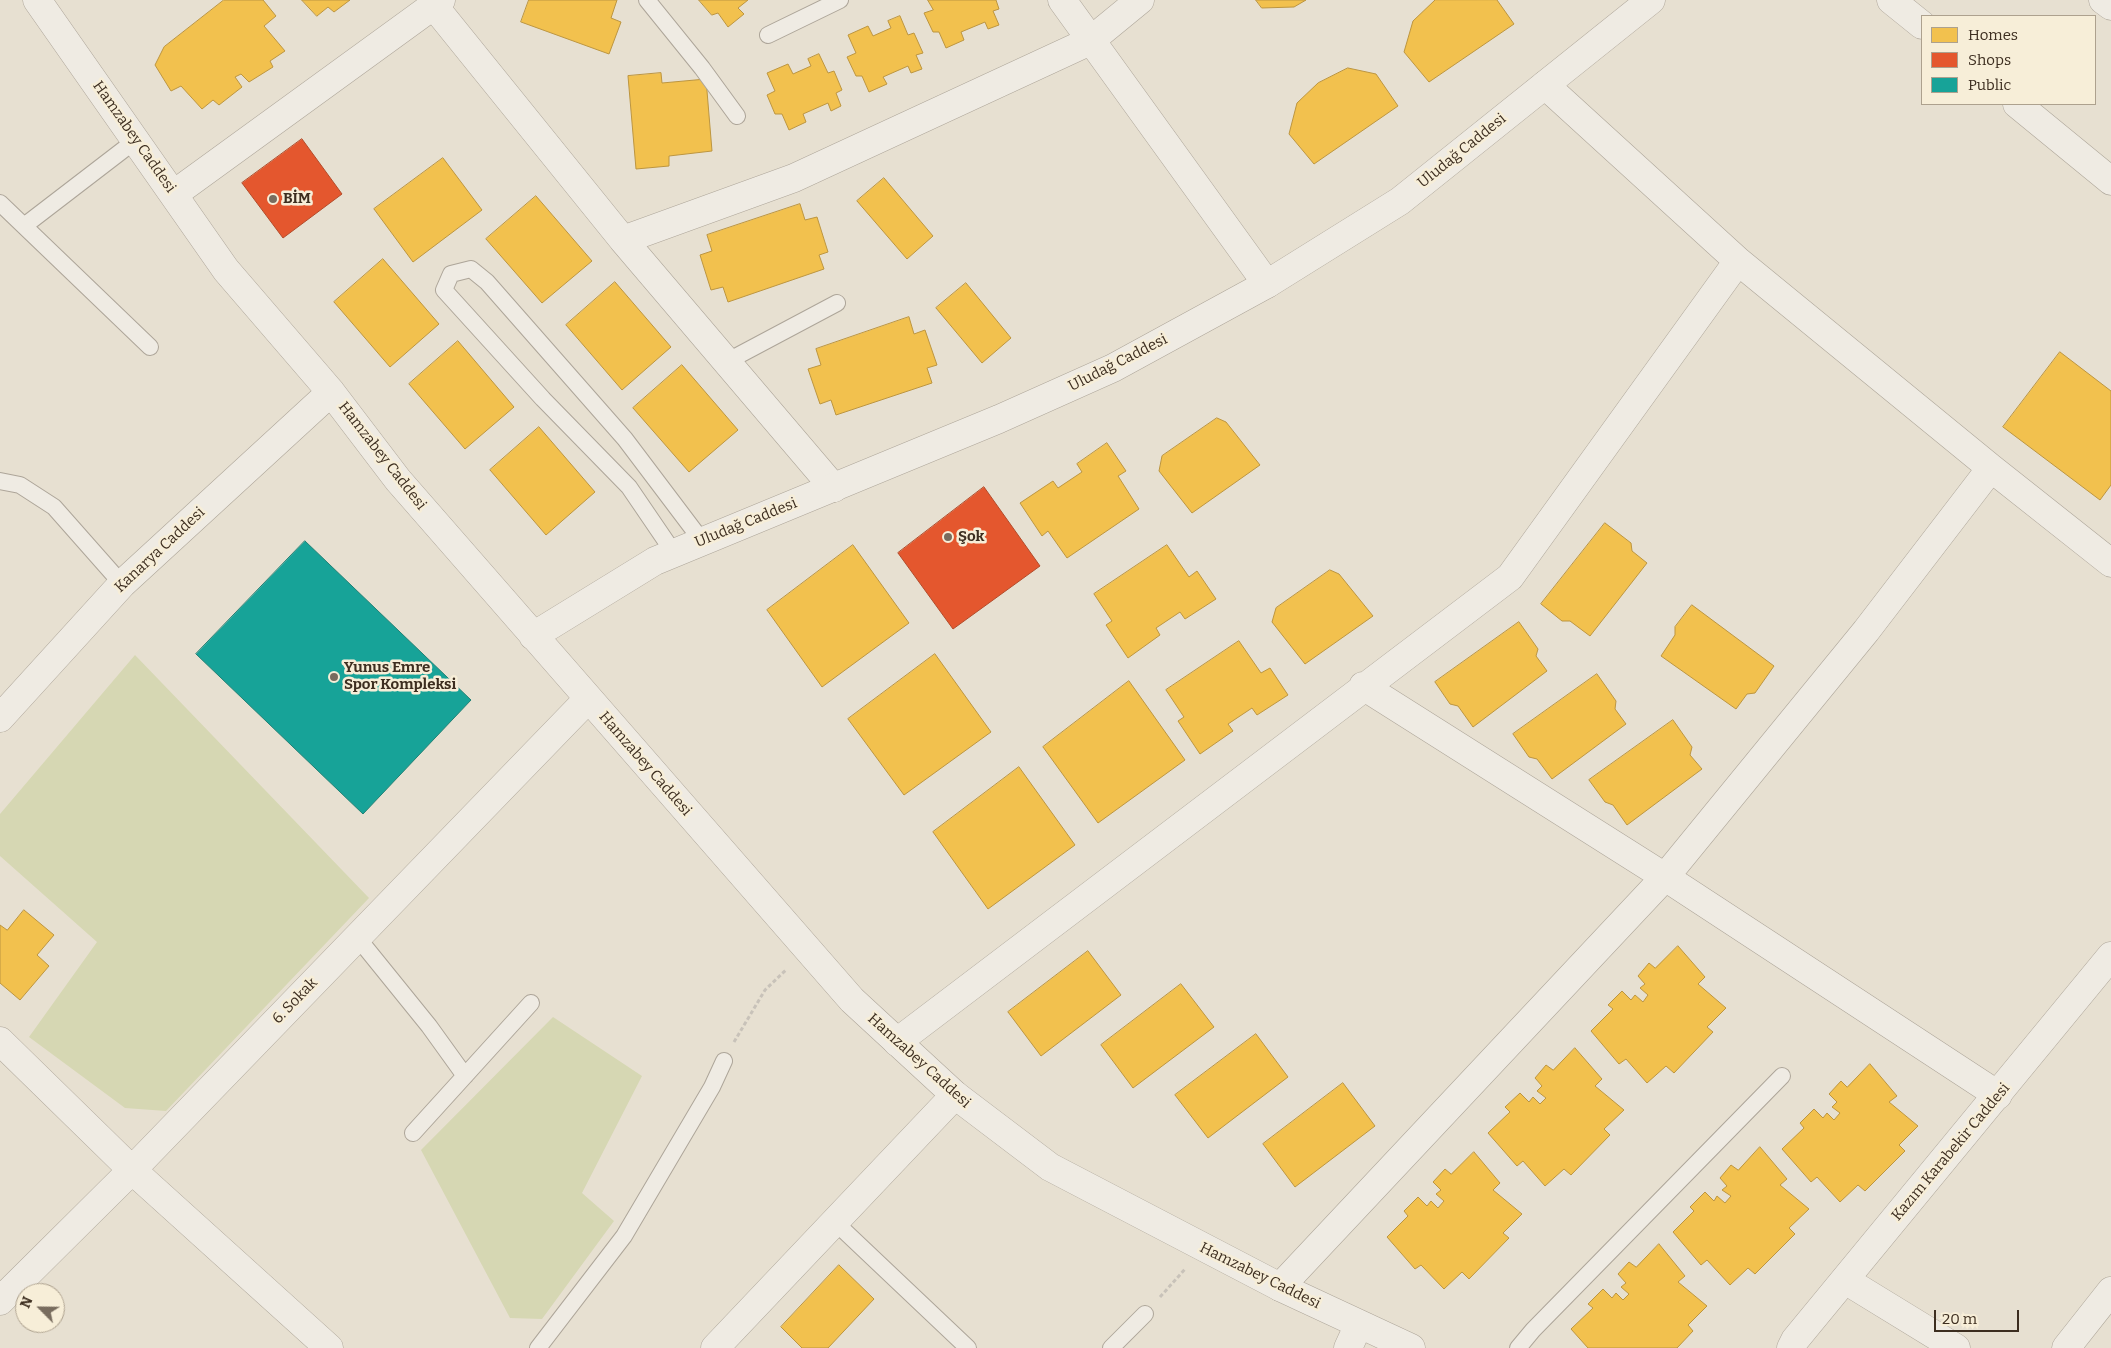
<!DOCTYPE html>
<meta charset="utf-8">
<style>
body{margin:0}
#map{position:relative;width:2111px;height:1348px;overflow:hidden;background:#e7e0d1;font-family:Bitter,serif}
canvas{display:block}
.legend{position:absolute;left:1921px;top:15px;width:175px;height:90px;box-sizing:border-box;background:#f7eed8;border:1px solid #ada18e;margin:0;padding:6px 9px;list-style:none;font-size:15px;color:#3d2e20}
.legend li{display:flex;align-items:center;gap:10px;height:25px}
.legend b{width:25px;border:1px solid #ada18e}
.north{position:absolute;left:15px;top:1283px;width:50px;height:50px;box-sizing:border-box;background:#f7eed8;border:1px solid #ada18e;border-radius:50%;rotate:293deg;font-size:14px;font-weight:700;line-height:20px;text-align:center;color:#3d2e20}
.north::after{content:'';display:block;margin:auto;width:18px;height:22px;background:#786c5e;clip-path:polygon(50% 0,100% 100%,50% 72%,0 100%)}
.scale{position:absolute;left:1934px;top:1310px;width:85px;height:22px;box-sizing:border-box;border:2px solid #3d2e20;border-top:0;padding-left:6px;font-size:15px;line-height:18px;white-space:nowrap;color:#3d2e20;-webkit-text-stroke:4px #f7eed8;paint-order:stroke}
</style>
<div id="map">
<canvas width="2111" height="1348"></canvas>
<ul class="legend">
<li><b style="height:14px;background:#f2c14e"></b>Homes</li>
<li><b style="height:14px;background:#e4572e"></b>Shops</li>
<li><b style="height:14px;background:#17a398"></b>Public</li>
</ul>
<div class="north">N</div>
<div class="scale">20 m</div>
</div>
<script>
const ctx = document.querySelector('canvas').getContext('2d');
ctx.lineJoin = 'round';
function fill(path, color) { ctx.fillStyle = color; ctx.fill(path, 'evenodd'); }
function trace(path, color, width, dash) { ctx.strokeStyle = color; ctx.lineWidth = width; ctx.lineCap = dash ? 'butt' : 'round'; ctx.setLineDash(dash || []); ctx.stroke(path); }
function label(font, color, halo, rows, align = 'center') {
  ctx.font = font + ' Bitter,serif'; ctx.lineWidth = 5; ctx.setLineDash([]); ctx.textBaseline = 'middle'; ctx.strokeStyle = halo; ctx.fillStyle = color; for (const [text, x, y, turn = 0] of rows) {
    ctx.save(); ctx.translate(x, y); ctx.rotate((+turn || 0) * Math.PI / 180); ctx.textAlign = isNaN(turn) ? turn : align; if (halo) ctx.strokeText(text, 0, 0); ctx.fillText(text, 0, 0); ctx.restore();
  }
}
fill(new Path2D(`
 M135 655 369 898 166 1111 125 1108 29 1037 97 942 0 856V814Z
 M553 1017 642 1076 582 1193 614 1221 542 1319 510 1318 421 1150Z`), '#d6d7b3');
const homes = new Path2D(`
 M224 0H263L276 16 264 26 285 51 270 61 273 67 249 82 241 74 235 77 242 87 219 105 213 100 202 109 181 86 171 91 155 65 164 47Z
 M302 0H350L334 12 328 7 317 16Z
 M529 0H617L611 18 621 22 609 54 521 22Z
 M699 0H748L738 8 744 14 728 27 718 13 712 15Z
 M928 0H996L999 9 993 11 999 25 988 29 985 22 961 32 964 40 946 48 939 32H933L924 13 933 10Z
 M1256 0H1306L1294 7 1262 8Z
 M1497 0 1514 24 1429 82 1404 52 1413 21 1435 0Z
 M900 16 908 35 914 33 923 53 916 55 922 69 911 73 908 66 883 77 887 84 869 92 862 76H856L847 57 856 53 848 35 868 26 873 36 891 28 888 21Z
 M819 54 828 73 834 71 842 90 836 93 841 106 831 111 828 103 803 114 806 122 789 130 782 114H775L767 95 775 91 767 73 788 64 793 74 811 66 808 59Z
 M1348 68 1376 74 1398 106 1314 164 1289 134 1297 103 1318 83Z
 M661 73 662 83 706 79 712 151 669 156V166L636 169 628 76Z
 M443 158 482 210 413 262 374 209Z
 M884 178 933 236 907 259 857 201Z
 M536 196 592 261 542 303 486 239Z
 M800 204 805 220 817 217 828 252 819 255 824 269 728 302 723 287 711 290 700 255 712 251 707 235Z
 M383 259 439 324 390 367 334 302Z
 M615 282 671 347 622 390 566 325Z
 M966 283 1011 338 982 363 936 308Z
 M909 317 914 334 925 330 937 365 927 368 932 383 836 415 831 400 820 404 808 369 821 365 816 349Z
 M458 341 514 407 465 449 409 384Z
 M2060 352 2111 391V485L2100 500 2003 427Z
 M682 365 738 430 689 472 633 408Z
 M1217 418 1226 422 1260 465 1192 513 1159 471 1162 456Z
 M539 427 595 492 546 535 490 470Z
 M1107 443 1126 471 1118 476 1139 509 1067 558 1048 531 1042 536 1020 503 1053 481 1058 488 1082 472 1077 464Z
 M1605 523 1631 543 1632 551 1647 563 1590 636 1570 621H1562L1541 604Z
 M853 545 909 623 822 687 767 610Z
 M1167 545 1189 577 1197 571 1216 599 1185 619 1180 612 1156 628 1160 635 1128 658 1106 625 1112 621 1094 594Z
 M1330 570 1339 574 1373 616 1305 664 1272 622 1276 608Z
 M1692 605 1774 666 1755 693 1747 694 1736 709 1661 656 1675 635V627Z
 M1519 622 1538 649 1536 656 1547 671 1473 727 1458 706 1450 704 1435 682Z
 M1239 641 1261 673 1270 668 1288 695 1257 715 1252 708 1228 724 1233 731 1200 754 1178 721 1184 717 1166 690Z
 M935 654 991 732 904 795 848 719Z
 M1597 674 1616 701 1615 709 1626 724 1552 779 1537 759 1529 757 1513 734Z
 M1129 681 1185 760 1098 823 1043 747Z
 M1673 720 1692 747 1690 755 1702 769 1627 825 1613 805 1605 802 1589 780Z
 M1019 767 1075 845 988 909 933 832Z
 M24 910 54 935 37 955 49 966 20 1000 0 983V925L7 930Z
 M1678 946 1705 977 1698 984 1726 1008 1707 1027 1713 1032 1674 1073 1666 1066 1647 1083 1626 1059 1619 1064 1591 1031 1613 1009 1608 1005 1622 991 1631 1000 1635 995 1643 1002 1648 995 1640 988 1645 984 1638 976 1649 963 1655 968Z
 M1088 951 1121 995 1041 1056 1008 1012Z
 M1181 984 1214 1027 1133 1088 1101 1045Z
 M1256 1034 1288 1077 1208 1138 1175 1095Z
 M1575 1048 1602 1079 1595 1086 1624 1110 1604 1129 1610 1135 1571 1175 1564 1169 1545 1186 1523 1161 1517 1166 1488 1133 1510 1112 1505 1107 1520 1093 1529 1102 1533 1097 1540 1104 1546 1098 1537 1091 1542 1086 1535 1078 1546 1065 1553 1070Z
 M1870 1064 1897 1096 1889 1102 1918 1126 1899 1145 1905 1151 1865 1191 1858 1185 1840 1202 1817 1177 1811 1182 1782 1149 1804 1128 1800 1123 1814 1109 1823 1118 1827 1113 1834 1120 1840 1113 1832 1107 1837 1102 1829 1094 1841 1081 1847 1087Z
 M1343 1083 1375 1126 1295 1187 1263 1144Z
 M1760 1147 1787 1179 1780 1185 1809 1209 1789 1228 1795 1234 1755 1274 1748 1268 1730 1285 1707 1260 1701 1265 1673 1232 1694 1211 1690 1207 1705 1192 1714 1201 1717 1196 1725 1203 1731 1196 1722 1190 1727 1186 1720 1178 1731 1165 1738 1170Z
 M1474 1152 1500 1183 1493 1190 1522 1214 1503 1233 1509 1238 1469 1279 1462 1272 1444 1289 1421 1265 1415 1269 1387 1237 1408 1216 1404 1211 1418 1197 1427 1206 1431 1201 1438 1208 1444 1201 1436 1194 1441 1190 1433 1182 1445 1169 1451 1174Z
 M1659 1244 1685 1276 1678 1282 1707 1306 1688 1325 1693 1331 1677 1348H1588L1571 1329 1593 1308 1588 1304 1603 1289 1612 1298 1616 1293 1623 1300 1629 1294 1621 1287 1626 1283 1618 1274 1629 1262 1636 1267Z
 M839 1265 874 1299 828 1348H802L781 1327Z`);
fill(homes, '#f2c14e');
trace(homes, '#bc9540', 1);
const shops = new Path2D(`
 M302 139 342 194 283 238 242 183Z
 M984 487 1040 566 953 629 898 553Z`);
fill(shops, '#e4572e');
trace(shops, '#b24b2a', 1);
const public = new Path2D(`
 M305 541 471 700 363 814 196 654Z`);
fill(public, '#17a398');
trace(public, '#228074', 1);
const service = new Path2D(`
 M647 0 702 68 737 116
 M768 35 840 0
 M0 203 150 347
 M24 226 136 140
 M726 362 837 303
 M0 481 20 485 54 507 122 584
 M674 553 629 487 543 399 444 290 451 274 471 269 487 282 625 439 702 541
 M357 937 429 1026 465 1076
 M413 1133 531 1003
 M836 1223 968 1348
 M538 1348 624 1236 712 1087 724 1061
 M1111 1348 1145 1314
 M1518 1348 1533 1330 1782 1076`);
const minor = new Path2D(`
 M1062 0 1267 284
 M1891 0 1922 25
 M2103 0 2111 6
 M434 6 623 240 834 488
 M1545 85 1738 261 1991 468 2111 563
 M2017 104 2111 181
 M174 194 441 0
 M623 240 794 178 1090 41 1140 0
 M1363 686 1665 877 1998 1095
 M0 1041 132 1170 329 1348
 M897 1042 1510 577 1738 261
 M1845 1280 1956 1348
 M1280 1287 1665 877 1866 631 1991 468
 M0 1301 132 1170 588 699
 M715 1348 955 1095
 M2066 1348 2111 1291`);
const tertiary = new Path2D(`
 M37 0 226 270 331 392 398 480 852 1000 955 1095 1050 1167 1280 1287 1411 1348
 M533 636 655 561 999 419 1113 368 1267 284 1400 201 1651 0
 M0 718 122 584 331 392
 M1348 1348 1359 1324
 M1791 1348 1795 1340 2111 956`);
trace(service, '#ada599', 18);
trace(minor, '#ada599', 29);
trace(tertiary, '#ada599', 29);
trace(new Path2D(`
 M734 1042 765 990 787 969
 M1160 1297 1186 1268`), '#c8c2b9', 3, [4, 2.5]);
trace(service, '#efebe3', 16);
trace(minor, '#efebe3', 28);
trace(tertiary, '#efebe3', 28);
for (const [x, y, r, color] of [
 [273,199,5,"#786c5e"],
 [948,537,5,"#786c5e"],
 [334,677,5,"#786c5e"]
]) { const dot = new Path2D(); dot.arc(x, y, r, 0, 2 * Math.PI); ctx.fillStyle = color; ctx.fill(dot); trace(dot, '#f7eed8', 2); }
label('15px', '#3d2e20', '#f7eed8', [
 ["Hamzabey Caddesi",134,137,55],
 ["Uludağ Caddesi",1462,151,-39],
 ["Uludağ Caddesi",1118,363,-27],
 ["Hamzabey Caddesi",382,456,52],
 ["Uludağ Caddesi",746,523,-22],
 ["Kanarya Caddesi",160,550,-43],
 ["Hamzabey Caddesi",645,764,49],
 ["6. Sokak",295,1001,-46],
 ["Hamzabey Caddesi",919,1061,42],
 ["Kazım Karabekir Caddesi",1951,1152,-50],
 ["Hamzabey Caddesi",1260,1276,26]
]);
label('bold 15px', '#3d2e20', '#f7eed8', [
 ["BİM",283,199],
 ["Şok",958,537],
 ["Yunus Emre",344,668],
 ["Spor Kompleksi",344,685]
], 'left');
</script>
